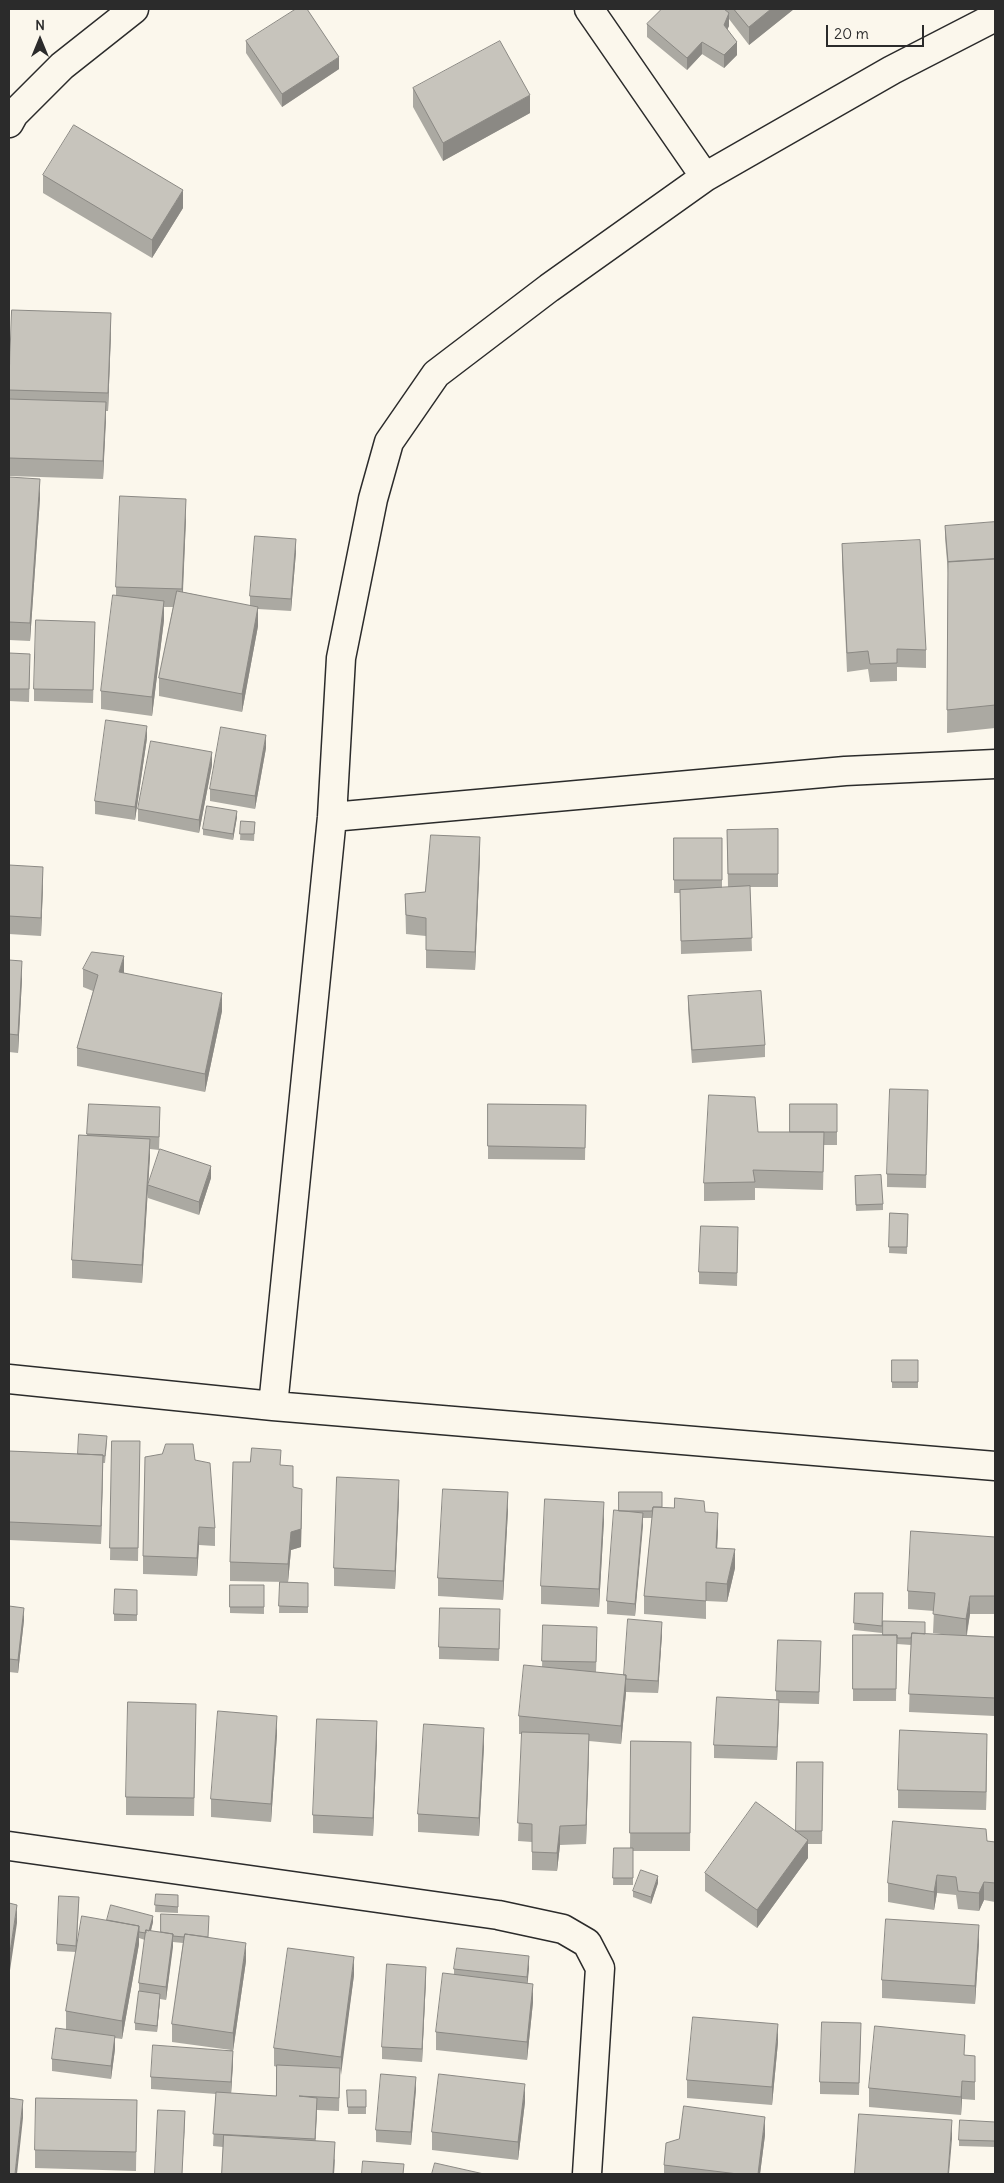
<!DOCTYPE html>
<style>
body{margin:0}
#map{position:relative;width:1004px;height:2183px;overflow:hidden;background:#fbf7ec;font-family:Delius,sans-serif}
canvas{display:block}
.frame{position:absolute;inset:0;border:10px solid #2b2b2b;pointer-events:none}
.north{position:absolute;left:15px;top:15px;width:50px;height:50px;-webkit-text-stroke:4px #fbf7ec;paint-order:stroke;rotate:0deg;font-size:14px;font-weight:700;line-height:20px;text-align:center;color:#2b2b2b}
.north::after{content:'';display:block;margin:auto;width:18px;height:22px;background:#2b2b2b;clip-path:polygon(50% 0,100% 100%,50% 72%,0 100%)}
.scale{position:absolute;left:826px;top:25px;width:98px;height:22px;box-sizing:border-box;border:2px solid #2b2b2b;border-top:0;padding-left:6px;font-size:15px;line-height:18px;white-space:nowrap;color:#2b2b2b;-webkit-text-stroke:4px #fbf7ec;paint-order:stroke}
</style>
<div id="map">
<canvas width="1004" height="2183"></canvas>
<div class="frame"></div>
<div class="north">N</div>
<div class="scale">20 m</div>
</div>
<script>
const ctx = document.querySelector('canvas').getContext('2d');
ctx.lineJoin = 'round';
function trace(path, color, width, dash) { ctx.strokeStyle = color; ctx.lineWidth = width; ctx.lineCap = dash ? 'butt' : 'round'; ctx.setLineDash(dash || []); ctx.stroke(path); }
function fill(path, color) { ctx.fillStyle = color; ctx.fill(path, 'evenodd'); }
const street = new Path2D(`
 M589 9 705 177
 M9 123 14 114 62 66 134 9
 M332 817 845 771 995 764
 M9 1379 273 1406 995 1466
 M273 1406 332 817 341 658 373 499 389 442 436 374 549 288 705 177 892 70 995 17
 M9 1846 498 1915 563 1929 587 1943 600 1968 587 2174`);
trace(street, '#2b2b2b', 31);
trace(street, '#fbf7ec', 28);
fill(new Path2D(`
 M662 9H794L749 45 729 19V26L727 29 737 55 724 68 702 54 687 70 647 37V24Z
 M246 41 339 69 282 107 246 53Z
 M413 88 530 113 443 161 413 107Z
 M43 175 183 208 152 258 43 193Z
 M111 332 108 411H106L103 479 9 476V390Z
 M9 477 40 498 30 641 9 640Z
 M186 518 183 592 250 606V596L296 552 291 611 258 609V626L242 712 159 696V678L173 607H164V620L152 716 101 709V691L116 596V587Z
 M995 522V728L947 733 948 573 945 538V526Z
 M842 544 926 650V668L897 667V681L870 682 868 669 847 672 842 562Z
 M95 634 93 703 34 701V689Z
 M9 653 30 666 29 702 9 701Z
 M147 738 135 820 95 814V801Z
 M266 748 255 809 210 801V789Z
 M212 765 199 833 138 821V809Z
 M237 817 233 840 203 835V829Z
 M241 821 255 822 254 841 240 840Z
 M778 829V887H750L752 951 681 954 680 893H674V838H722V888L737 887H728L727 830Z
 M480 855 475 970 426 968V936L406 934 405 894 425 892Z
 M9 865 43 885 41 936 9 934Z
 M9 960 22 979 18 1053 9 1052Z
 M83 969 124 973 222 1011 205 1092 77 1066V1048L93 991 83 987Z
 M688 996 765 1045V1057L692 1063 688 1009Z
 M928 1103 926 1188 887 1187V1174Z
 M89 1104 160 1120 159 1150 150 1149 148 1185 211 1178 199 1215 148 1198V1186L142 1283 72 1278V1260L87 1135Z
 M488 1104 586 1105 585 1160 488 1159Z
 M837 1104V1145H824L823 1190 755 1188V1200L704 1201V1183L758 1132H790Z
 M855 1182 883 1204V1210L856 1211Z
 M890 1213 908 1214 907 1254 889 1253Z
 M738 1239 737 1286 699 1284V1272Z
 M892 1360H918V1388H892Z
 M112 1441H140L138 1561 110 1560Z
 M107 1442 105 1463H103L101 1544 9 1540V1451L78 1454Z
 M195 1460 215 1528V1546L199 1545 197 1576 143 1574V1556Z
 M281 1465 293 1487 302 1507 301 1547 291 1550 288 1582 230 1581V1562Z
 M399 1498 395 1589 334 1586V1568Z
 M662 1507 705 1512 718 1531 717 1548 735 1568 727 1602 706 1601V1619L644 1614V1596L652 1518H643L635 1616 607 1614V1601L619 1511Z
 M508 1510 503 1600 438 1596V1578Z
 M604 1520 599 1607 541 1604V1586Z
 M995 1537V1614H970L967 1635 995 1637V1716L909 1712 911 1645 897 1644 896 1701H853V1635L925 1634 949 1635 933 1633 934 1611 908 1609V1591Z
 M280 1582 308 1583V1613H279Z
 M230 1585H264V1614L230 1613Z
 M137 1590V1621H114V1614Z
 M855 1593H883L882 1633 854 1630Z
 M9 1606 24 1620 18 1673 9 1672Z
 M500 1622 499 1661 439 1659V1647Z
 M543 1625 597 1639 596 1672 624 1675 662 1634 658 1693 626 1692 621 1744 589 1741 586 1844 560 1845 557 1871 532 1870V1842L518 1841 522 1734H519V1716L542 1667Z
 M821 1654 819 1704 779 1703 777 1760 714 1758V1745L776 1700V1691Z
 M196 1722 194 1816 126 1815V1797Z
 M277 1734 271 1822 211 1817V1799Z
 M377 1739 373 1836 313 1833V1815Z
 M631 1741 691 1742 690 1851H633V1885H613L614 1848H630Z
 M484 1746 479 1836 418 1832V1814Z
 M987 1752 986 1810 898 1808V1790Z
 M823 1762 822 1844H808V1858L757 1928 705 1891V1873L796 1831Z
 M987 1841 995 1842V1902L984 1900 979 1911 958 1909 956 1895 937 1893 934 1910 888 1902V1883Z
 M658 1883 651 1904 633 1897V1891Z
 M156 1894 178 1895V1913L155 1912Z
 M79 1897 77 1949 107 1920 153 1922 151 1931 208 1937 246 1961 233 2051V2063L231 2093 276 2096 277 2067 274 2066V2048L354 1975 340 2075 339 2111 317 2110 315 2140 335 2160 334 2174H222L223 2147 213 2146 216 2094 151 2089V2077L231 2050 172 2042V2024L183 1943 173 1942 166 2000 160 1999 157 2032 135 2030V2023L139 1991V1983L145 1940 139 1938V1944L122 2039 115 2038V2049L111 2079 52 2071V2059L66 2029V2011L76 1952 57 1951V1944Z
 M979 1943 975 2004 882 1998V1980Z
 M529 1968 527 1983 533 2002 527 2060 436 2050V2032L454 1974V1969Z
 M426 1979 422 2062 382 2059V2047Z
 M861 2036 859 2095 820 2094V2082Z
 M778 2042 772 2105 687 2098V2080Z
 M965 2055 975 2056V2100L962 2099 961 2115 869 2107V2088Z
 M416 2089 411 2145 376 2142V2130Z
 M347 2090H366V2114H348Z
 M137 2100 136 2171 35 2168V2150Z
 M525 2102 518 2160 432 2150V2132Z
 M995 2122V2147L959 2146V2140Z
 M765 2135 760 2174H664V2165Z`), '#aba9a2');
fill(new Path2D(`
 M771 9H794L749 45V27Z
 M729 13V26L724 37V25Z
 M702 42V54L687 70V58Z
 M737 42V55L724 68V55Z
 M339 57V69L282 107V94Z
 M530 95V113L443 161V143Z
 M183 190V208L152 258V240Z
 M111 313V332L108 411V393Z
 M106 402V420L103 479V461Z
 M40 479V498L30 641V623Z
 M186 499V518L182 608V589Z
 M296 539V552L291 611V599Z
 M164 601V620L152 716V697Z
 M258 607V626L242 712V694Z
 M147 726V738L135 820V807Z
 M266 735V748L255 809V796Z
 M212 752V765L199 833V820Z
 M237 811V817L233 840V834Z
 M480 837V855L475 970V952Z
 M43 867V885L41 936V918Z
 M124 956V974L119 972Z
 M22 961V979L18 1053V1035Z
 M222 993V1011L205 1092V1074Z
 M150 1139V1157L142 1283V1265Z
 M211 1166V1178L199 1215V1202Z
 M103 1455V1473L101 1544V1526Z
 M399 1480V1498L395 1589V1571Z
 M302 1489 301 1547 291 1550 288 1582V1564L291 1532Z
 M508 1492V1510L503 1600V1581Z
 M604 1502V1520L599 1607V1589Z
 M643 1513V1526L635 1616V1604Z
 M718 1513V1531L716 1566V1548Z
 M199 1527V1545L197 1576V1558Z
 M735 1549V1568L727 1602V1584Z
 M970 1596V1614L966 1637V1619Z
 M24 1608V1620L18 1673V1660Z
 M662 1622V1634L658 1693V1681Z
 M626 1675V1693L621 1744V1726Z
 M779 1700V1712L777 1760V1747Z
 M277 1716V1734L271 1822V1804Z
 M377 1721V1739L373 1836V1818Z
 M484 1728V1746L479 1836V1818Z
 M589 1734V1752L586 1844V1825Z
 M987 1734V1752L986 1810V1792Z
 M560 1826V1845L557 1871V1853Z
 M808 1840V1858L757 1928V1910Z
 M937 1875V1893L934 1910V1892Z
 M658 1876V1883L651 1904V1897Z
 M984 1882V1900L979 1911V1893Z
 M17 1905V1923L9 1977V1959Z
 M153 1916V1922L148 1941V1934Z
 M979 1925V1943L975 2004V1986Z
 M139 1926V1944L122 2039V2021Z
 M173 1934V1947L166 2000V1987Z
 M246 1943V1961L233 2051V2033Z
 M529 1956V1968L527 1990V1977Z
 M354 1957V1975L341 2075V2057Z
 M426 1967V1979L422 2062V2049Z
 M533 1984V2002L527 2060V2042Z
 M160 1994V2000L157 2032V2026Z
 M778 2024V2042L772 2105V2087Z
 M115 2036V2049L111 2079V2066Z
 M233 2051V2063L231 2095V2082Z
 M416 2077V2089L411 2145V2132Z
 M962 2081V2099L961 2115V2097Z
 M525 2084V2102L518 2160V2142Z
 M317 2098V2111L315 2152V2139Z
 M23 2100V2118L17 2174H15Z
 M185 2111V2123L182 2174Z
 M765 2117V2135L760 2174H758Z
 M952 2120V2139L949 2174H948Z
 M335 2142 334 2174H333Z`), '#8b8984');
const building = new Path2D(`
 M296 9H307L339 57 282 94 246 41Z
 M662 9H724L729 13 724 25 737 42 724 55 702 42 687 58 647 24Z
 M734 9H771L749 27Z
 M500 41 530 95 443 143 413 88Z
 M74 125 183 190 152 240 43 175Z
 M12 310 111 313 108 393 9 390Z
 M9 399 106 402 103 461 9 458Z
 M9 477 40 479 30 623 9 622Z
 M120 496 186 499 182 589 116 587Z
 M995 522V559L948 562 945 526Z
 M255 536 296 539 291 599 250 596Z
 M920 540 926 650 897 649V663L870 664 868 651 847 653 842 544Z
 M995 559V705L947 710 948 562Z
 M177 591 258 607 242 694 159 678Z
 M113 595 164 601 152 697 101 691Z
 M36 620 95 622 93 690 34 689Z
 M9 653 30 654 29 689H9Z
 M106 720 147 726 135 807 95 801Z
 M221 727 266 735 255 796 210 789Z
 M151 741 212 752 199 820 138 809Z
 M207 806 237 811 233 834 203 829Z
 M241 821 255 822 254 834H240Z
 M778 829V874H728L727 830Z
 M431 835 480 837 475 952 426 950V918L406 915 405 894 425 892Z
 M674 838H722V880H674Z
 M9 865 43 867 41 918 9 916Z
 M750 886 752 938 681 941 680 890Z
 M92 952 124 956 119 972 222 993 205 1074 77 1048 98 975 83 969Z
 M9 960 22 961 18 1035 9 1034Z
 M761 991 765 1045 692 1050 688 996Z
 M890 1089 928 1090 926 1175 887 1174Z
 M709 1095 755 1097 758 1132H824L823 1172 753 1170 755 1182 704 1183Z
 M89 1104 160 1107 159 1137 87 1134Z
 M488 1104 586 1105 585 1148 488 1146Z
 M790 1104H837V1132H790Z
 M79 1135 150 1139 142 1265 72 1260Z
 M160 1149 211 1166 199 1202 148 1185Z
 M881 1175 883 1204 856 1205 855 1176Z
 M890 1213 908 1214 907 1247H889Z
 M701 1226 738 1227 737 1273 699 1272Z
 M892 1360H918V1382H892Z
 M79 1434 107 1436 105 1456H103V1455L78 1454Z
 M112 1441H140L138 1548H110Z
 M166 1444H193L195 1460 210 1463 215 1528 199 1527 197 1558 143 1556 145 1457 162 1454Z
 M252 1448 281 1450 280 1465 293 1466V1487L302 1489 301 1529 291 1532 288 1564 230 1562 233 1462H250Z
 M9 1451 103 1455 101 1526 9 1522Z
 M337 1477 399 1480 395 1571 334 1568Z
 M443 1489 508 1492 503 1581 438 1578Z
 M619 1492H662V1507H653L652 1511H619Z
 M675 1498 704 1501 705 1512 718 1513 716 1548 735 1549 727 1584 706 1582V1601L644 1596 653 1507 674 1508Z
 M545 1499 604 1502 599 1589 541 1586Z
 M614 1510 643 1513 635 1604 607 1601Z
 M911 1531 995 1537V1596H970L966 1619 933 1614 935 1593 908 1591Z
 M280 1582 308 1583V1607L279 1606Z
 M230 1585H264V1607H230Z
 M115 1589 137 1590V1615L114 1614Z
 M855 1593H883L882 1626 854 1623Z
 M9 1606 24 1608 18 1660 9 1659Z
 M440 1608 500 1609 499 1649 439 1647Z
 M628 1619 662 1622 658 1681 626 1679V1675H624Z
 M883 1621 925 1622V1634L912 1633 911 1638H897V1635H883Z
 M543 1625 597 1627 596 1662 542 1661Z
 M912 1633 995 1637V1698L909 1694Z
 M853 1635H897L896 1689H853Z
 M778 1640 821 1641 819 1692 776 1691Z
 M524 1665 626 1675 621 1726 519 1716Z
 M717 1697 779 1700 777 1747 714 1745Z
 M128 1702 196 1704 194 1798 126 1797Z
 M218 1711 277 1716 271 1804 211 1799Z
 M317 1719 377 1721 373 1818 313 1815Z
 M424 1724 484 1728 479 1818 418 1814Z
 M900 1730 987 1734 986 1792 898 1790Z
 M522 1732 589 1734 586 1825 560 1826 557 1853 532 1852V1824L518 1823Z
 M631 1741 691 1742 690 1833H630Z
 M797 1762H823L822 1831H796Z
 M756 1802 808 1840 757 1910 705 1873Z
 M893 1821 986 1829 987 1841 995 1842V1883L984 1882 979 1893 958 1891 956 1877 937 1875 934 1892 888 1883Z
 M614 1848H633V1878H613Z
 M641 1870 658 1876 651 1897 633 1891Z
 M156 1894 178 1895V1907L155 1905Z
 M59 1896 79 1897 76 1946 57 1944Z
 M9 1903 17 1905 9 1959Z
 M111 1905 153 1916 149 1931 146 1930V1933L139 1932V1926L107 1920Z
 M161 1914 209 1916 208 1937 185 1934 184 1937 173 1936V1934L161 1932Z
 M82 1916 139 1926 122 2021 66 2011Z
 M886 1919 979 1925 975 1986 882 1980Z
 M146 1930 173 1934 166 1987 139 1983Z
 M185 1934 246 1943 233 2033 172 2024Z
 M288 1948 354 1957 341 2057 274 2048Z
 M457 1948 529 1956 527 1977 454 1969Z
 M387 1964 426 1967 422 2049 382 2047Z
 M443 1973 533 1984 527 2042 436 2032Z
 M139 1991 160 1994 157 2026 135 2023Z
 M693 2017 778 2024 772 2087 687 2080Z
 M822 2022 861 2023 859 2083 820 2082Z
 M875 2026 965 2035 964 2055 975 2056V2082L962 2081 961 2097 869 2088Z
 M56 2028 115 2036 111 2066 52 2059Z
 M153 2045 233 2051 231 2082 151 2077Z
 M277 2065 340 2068 339 2098 299 2096 317 2098 315 2139 213 2134 216 2092 276 2096Z
 M381 2074 416 2077 411 2132 376 2130Z
 M439 2074 525 2084 518 2142 432 2132Z
 M347 2090H366V2107H348Z
 M9 2098 23 2100 15 2174H9Z
 M36 2098 137 2100 136 2152 35 2150Z
 M684 2106 765 2117 758 2174H738L664 2165 666 2143 679 2139Z
 M158 2110 185 2111 182 2174H155Z
 M859 2114 952 2120 948 2174H855Z
 M960 2120 995 2122V2141L959 2140Z
 M224 2135 335 2142 333 2174H222Z
 M363 2161 404 2164 403 2174H362Z
 M435 2163 484 2174H432Z`);
fill(building, '#c7c4bc');
trace(building, '#8b8984', 1);
</script>
